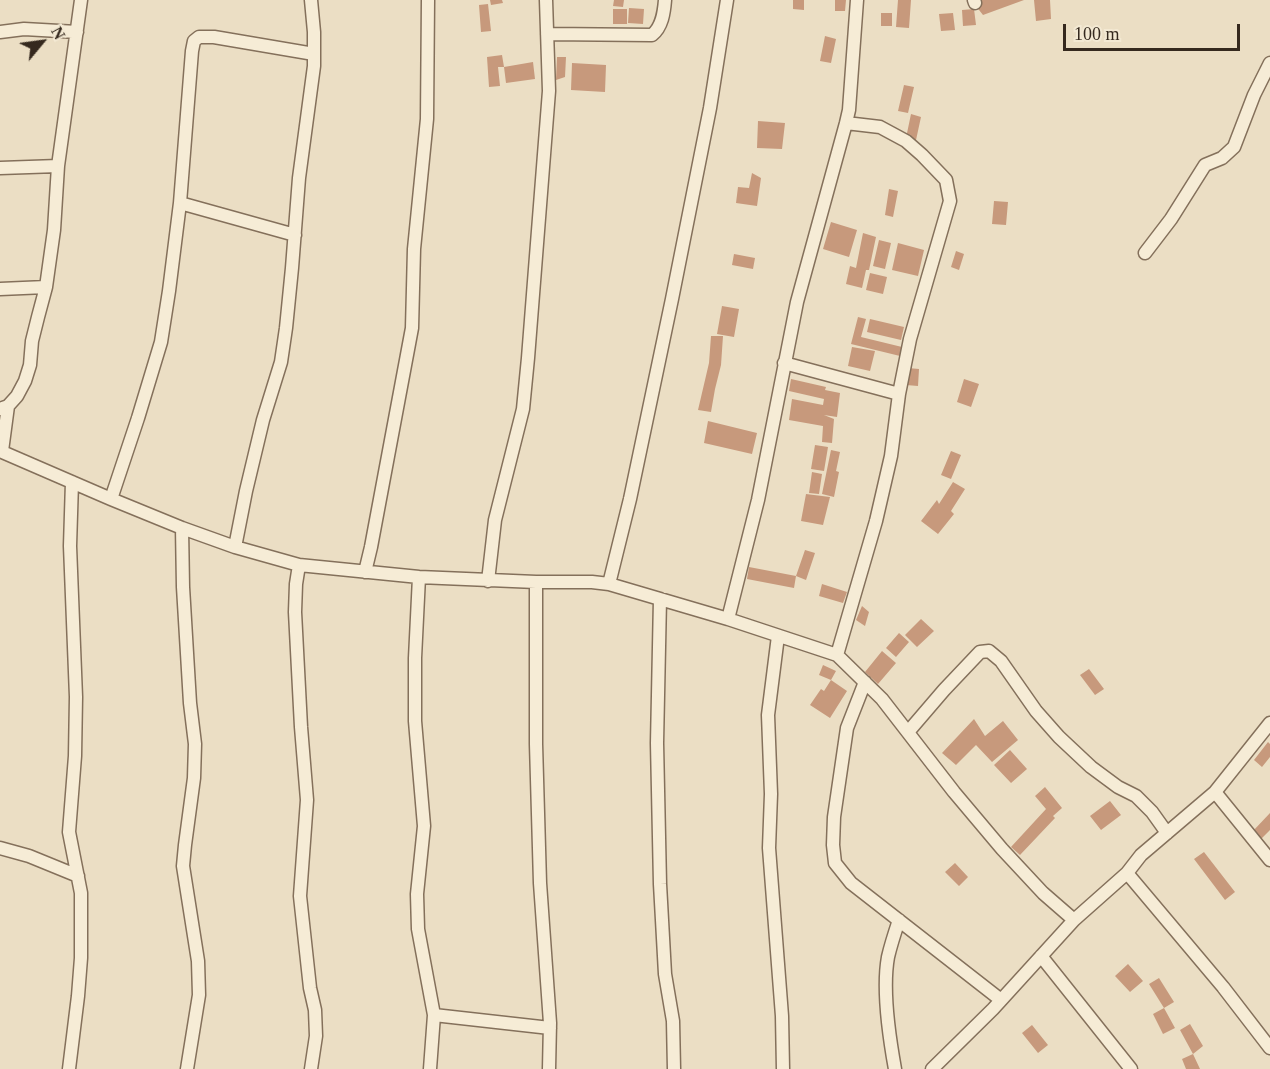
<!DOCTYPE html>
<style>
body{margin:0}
#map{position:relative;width:1270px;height:1069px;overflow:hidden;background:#ebdec4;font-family:"Times New Roman",serif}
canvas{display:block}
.north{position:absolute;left:12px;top:12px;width:60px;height:60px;-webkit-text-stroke:4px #f3e9d3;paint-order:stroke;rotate:61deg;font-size:16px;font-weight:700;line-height:24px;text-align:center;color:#35291e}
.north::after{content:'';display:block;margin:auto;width:21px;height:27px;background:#35291e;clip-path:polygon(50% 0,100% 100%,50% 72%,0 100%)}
.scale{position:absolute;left:1063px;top:24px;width:177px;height:27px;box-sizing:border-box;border:3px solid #35291e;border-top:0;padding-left:8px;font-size:18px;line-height:21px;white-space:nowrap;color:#35291e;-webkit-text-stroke:4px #f3e9d3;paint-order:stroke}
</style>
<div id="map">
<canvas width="1270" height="1069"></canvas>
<div class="north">N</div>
<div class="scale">100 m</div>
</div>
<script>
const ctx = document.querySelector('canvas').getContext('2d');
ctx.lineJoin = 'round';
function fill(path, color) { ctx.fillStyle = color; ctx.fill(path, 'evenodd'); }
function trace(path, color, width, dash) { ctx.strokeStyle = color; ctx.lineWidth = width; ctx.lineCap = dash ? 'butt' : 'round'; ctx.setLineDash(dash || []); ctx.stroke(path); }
fill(new Path2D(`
 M490 0H502L503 3 491 5Z
 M614 0H624L623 7 613 6Z
 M793 0H804V10L793 9Z
 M835 0H846L845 11H835Z
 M898 0H911L909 28 896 27Z
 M976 0H1024L983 15 972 1Z
 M1034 0H1050L1051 19 1036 21Z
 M488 4 491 31 481 32 479 5Z
 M629 8 644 9 643 24 628 23Z
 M613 9H627V24H613Z
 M974 9 976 25 963 26 962 10Z
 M881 13H892V26H881Z
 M953 13 955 30 941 31 939 14Z
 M825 36 836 39 831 63 820 61Z
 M502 55 504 67H498L500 86 489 87 487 57Z
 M557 57H566L565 77 556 80Z
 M533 62 535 79 506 83 504 67Z
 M572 63 606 65 605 92 571 90Z
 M904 85 914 87 908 113 898 111Z
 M911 114 921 117 916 140 906 138Z
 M758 121 785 123 782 149 757 148Z
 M752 173 761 178 757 206 736 203 738 187 749 188Z
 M889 189 898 191 893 217 885 215Z
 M994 201 1008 202 1006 225 992 224Z
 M831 222 857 230 849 257 823 249Z
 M863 233 876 237 869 270H866L862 288 846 284 850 266 856 268Z
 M879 240 891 243 885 269 873 266Z
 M898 243 924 250 918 276 892 270Z
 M956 251 964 254 959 270 951 267Z
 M734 254 755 258 753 269 732 265Z
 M870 273 887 277 883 294 866 290Z
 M722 306 739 309 734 337 717 334Z
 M858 317 866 319 861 337 902 347 900 356 851 344Z
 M870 319 904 327 901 340 867 332Z
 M711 336H723L721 365 715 389 711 412 698 410 709 363Z
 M852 347 875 351 870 371 848 366Z
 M908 368 919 369 918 386 906 385Z
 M791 379 826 387 825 390 840 393 837 417 824 415 834 419 832 443 822 442 823 426 789 420 792 399 823 405 824 399 789 391Z
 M964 379 979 384 971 407 957 402Z
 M708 421 757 433 752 454 704 443Z
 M815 445 828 447 824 471 811 469Z
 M831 450 840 452 836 471 839 472 834 497 822 494Z
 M951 451 961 455 951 479 941 475Z
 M812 472 822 474 819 494 809 493Z
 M953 482 965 489 951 511 954 514 938 534 921 521 937 500 939 504Z
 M806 494 830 497 823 525 801 521Z
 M805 550 815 553 806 580 796 576Z
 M749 567 796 576 794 588 747 579Z
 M822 584 847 592 843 603 819 596Z
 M862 606 869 612 865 626 856 620Z
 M921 619 934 631 917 647 905 635Z
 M899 633 909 642 896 657 886 648Z
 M882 651 896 663 878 684 865 672Z
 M823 665 836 671 831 680 819 675Z
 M1089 669 1104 689 1095 695 1080 675Z
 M831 680 847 691 830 718 810 705 821 689 824 691Z
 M974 719 985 736 1003 721 1018 740 992 762 976 745 956 765 942 753Z
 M1268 742 1270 744V757L1262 767 1254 760Z
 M1010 750 1027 769 1011 783 994 765Z
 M1045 787 1062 808 1053 816 1055 818 1020 855 1011 847 1046 809 1035 796Z
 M1110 801 1121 815 1101 830 1090 816Z
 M1270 813V830L1261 839 1253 831Z
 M1204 852 1235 892 1225 900 1194 859Z
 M955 863 968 877 959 886 945 872Z
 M1128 964 1143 981 1130 992 1115 976Z
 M1159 978 1174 1002 1164 1008 1149 984Z
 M1164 1008 1175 1028 1163 1034 1153 1014Z
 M1190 1024 1203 1046 1193 1054 1180 1030Z
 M1032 1025 1048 1045 1038 1053 1022 1033Z
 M1193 1054 1200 1069H1186L1182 1059Z`), '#c7997c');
const minor = new Path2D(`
 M974 0 975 3
 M0 32 24 29 77 32
 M547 34 652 35C662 27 664 13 665 0
 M0 168 58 166
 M180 203 295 235
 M1145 253 1171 219 1205 165 1222 158 1234 147 1254 95 1270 63
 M0 289 46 287
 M784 363 899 394
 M0 409 8 406 17 396 25 381 30 365 32 341 38 317 46 287 54 230 58 166 81 0
 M0 451 111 499 182 528 235 547 299 565 419 577 536 582H592L609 584 728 619 837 655 882 699 954 792 1002 849 1043 893 1074 920
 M2 451 8 406
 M111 499 138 418 161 342 169 291 180 203 192 51 194 41 199 37H214L314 54
 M182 528 183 587 190 703 195 744 194 778 185 845 183 866 198 961 199 995 187 1069
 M235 547 246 491 263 420 281 362 286 328 292 268 299 178 314 66V32L311 0
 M299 565 296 584 295 612 301 727 307 800 300 896 310 988 315 1010 316 1036 311 1069
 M365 572 371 547 412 328 414 249 427 119 428 0
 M419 577 415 658V721L424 826 417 894 418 929 434 1015 430 1069
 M488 581 495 520 523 409 528 358 549 91 546 0
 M536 582V744L540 883 550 1023 549 1069
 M609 584 630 499 672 299 710 108 727 0
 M660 599 657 743 660 884 665 974 673 1021 674 1069
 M728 619 758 500 797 302 846 123 849 110 857 0
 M778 636 768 715 771 794 769 848 782 1016 783 1069
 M837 655 876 521 891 456 899 394 910 339 950 201 946 180 922 155 906 141 880 127 846 123
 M865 682 847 728 834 817 833 845 835 863 851 883 1001 1000
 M908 732 944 690 980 652 989 651 1001 661 1036 711 1059 737 1091 767 1118 787 1136 796 1152 812 1167 833
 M1215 792 1270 860
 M0 848 29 856 78 876
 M1127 873 1223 987 1270 1048
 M1041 956 1131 1069
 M434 1015 550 1028
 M69 1069 78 996 81 958V893L69 832 75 756 76 697 70 546 72 482
 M895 1069C889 1036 882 990 888 957 891 944 895 932 899 920
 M932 1069 993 1009 1074 920 1127 873 1141 855 1215 792 1270 723`);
trace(minor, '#84705b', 15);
trace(minor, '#f6ecd6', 12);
</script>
